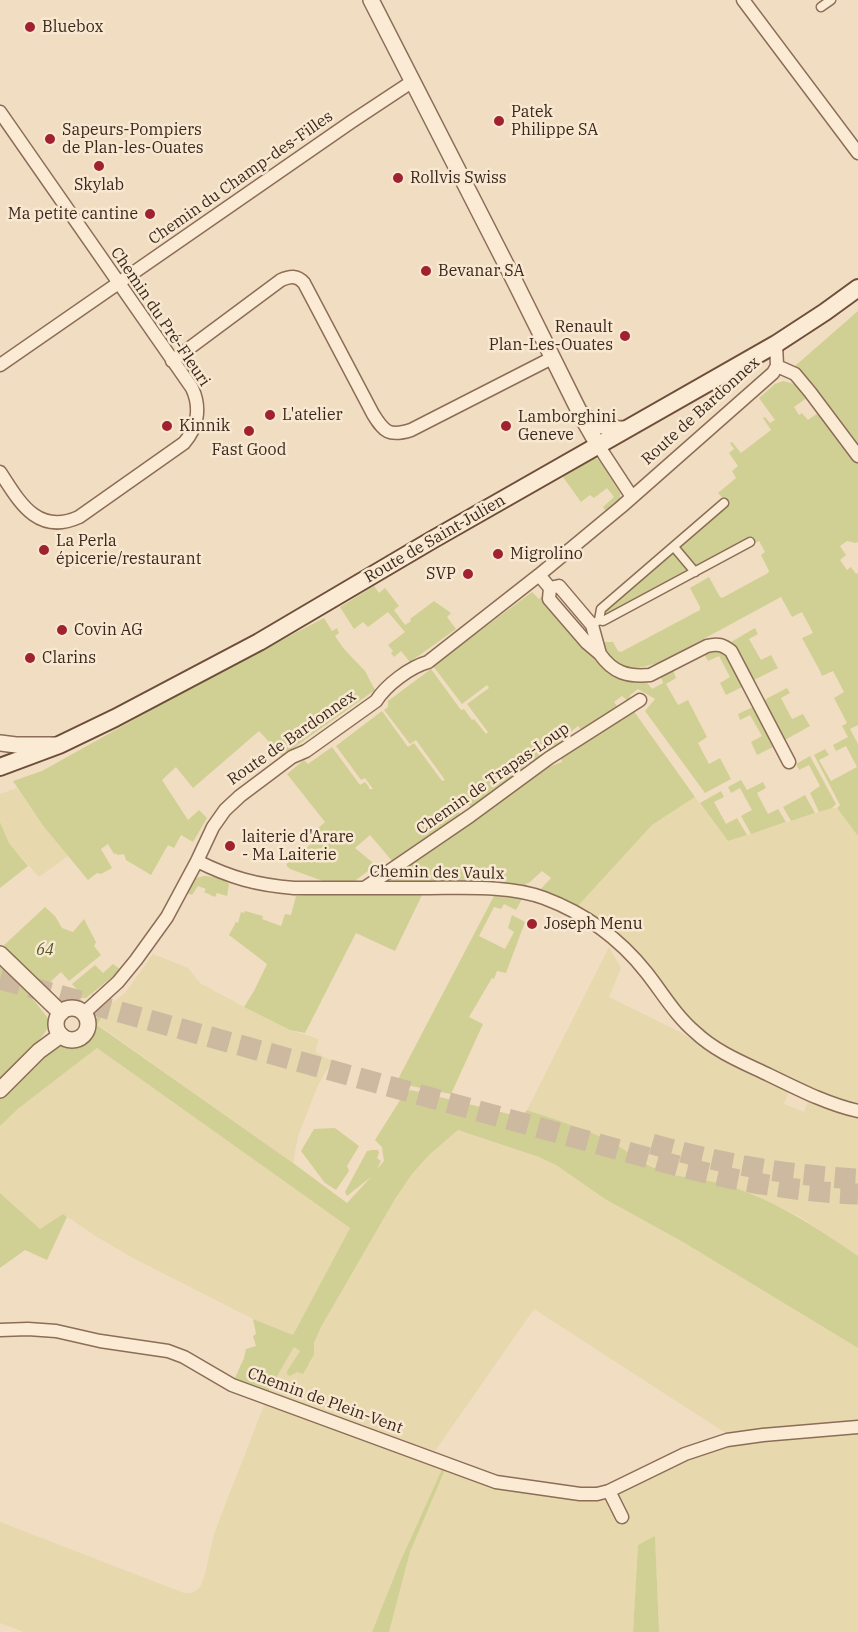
<!DOCTYPE html>
<meta charset="utf-8">
<style>
body{margin:0}
canvas{display:block;background:#f1ddc1}
</style>
<canvas width="858" height="1632"></canvas>
<script>
const ctx = document.querySelector('canvas').getContext('2d');
ctx.lineJoin = 'round';
function fill(path, color) { ctx.fillStyle = color; ctx.fill(path, 'evenodd'); }
function trace(path, color, width, dash) { ctx.strokeStyle = color; ctx.lineWidth = width; ctx.lineCap = dash ? 'butt' : 'round'; ctx.setLineDash(dash || []); ctx.stroke(path); }
function label(font, color, halo, rows, align = 'center') {
  ctx.font = font + ' "IBM Plex Serif",serif'; ctx.lineWidth = 5; ctx.setLineDash([]); ctx.textBaseline = 'middle'; ctx.strokeStyle = halo; ctx.fillStyle = color; for (const [text, x, y, turn = 0] of rows) {
    ctx.save(); ctx.translate(x, y); ctx.rotate((+turn || 0) * Math.PI / 180); ctx.textAlign = isNaN(turn) ? turn : align; if (halo) ctx.strokeText(text, 0, 0); ctx.fillText(text, 0, 0); ctx.restore();
  }
}
fill(new Path2D(`
 M17 788 44 827 68 856 39 877 9 843 0 822V794Z
 M695 797 728 841 832 808H837L858 836V1108L805 1089 708 1038 576 908 652 825Z
 M609 947 621 968 609 997 682 1033 704 1048 789 1091 784 1104 804 1112 808 1102 858 1117V1256L802 1218 757 1196 723 1184 683 1177 659 1170 610 1142 589 1132 527 1110Z
 M153 954 188 968 200 983 244 1007 290 1030 319 1039 315 1052 332 1061 318 1085 298 1136 293 1163 97 1024 107 1007 125 993Z
 M97 1048 350 1228 293 1335 253 1319 135 1259 97 1237 63 1214 40 1229 0 1193V1126L19 1108Z
 M458 1130 539 1157 556 1165 605 1199 683 1242 858 1348V1421L788 1426 727 1434 534 1309 435 1451 268 1392 294 1347 300 1351 287 1371 310 1364 314 1355V1343L321 1327 395 1199 412 1174 429 1155Z
 M265 1403 442 1469 400 1562 372 1632H24L0 1623V1522L184 1593H191L197 1590 201 1585 205 1574 214 1534 220 1518Z
 M858 1427V1632H659L655 1537 638 1545 633 1632H389L410 1551 448 1464 474 1473 589 1494 714 1444Z`), '#e7d8ad');
fill(new Path2D(`
 M858 311V450L795 366Z
 M783 381C795 383 800 388 808 397L794 407 799 415 802 413 808 420 819 412 858 463V542L856 543 847 541 840 546 846 555 840 560 847 570 851 567 856 574 858 573V725L850 729 858 744V836L837 808 840 805 814 755 825 749 829 755 819 760 831 781 857 767 846 746 836 751 833 745 848 737 842 726 847 723 834 698 844 692 833 671 822 676 820 671 802 638 813 633 802 612 792 617 781 597 661 662C644 667 620 675 608 656 605 652 604 646 602 642H613L618 651 621 652 700 610V607L690 588 709 577 720 597 722 598 768 573 769 571 761 555 765 552 759 541 605 617 603 615 604 609 727 503 718 493 736 478 732 471 738 466 729 453 734 449 730 443 732 442 741 453 771 430 763 418 765 417 770 423 775 420 759 398 775 384Z
 M595 458 599 460 620 493V499L606 511 603 507 614 497 607 488 594 498 590 495 581 502 563 477Z
 M374 586 379 593 385 588 399 606 394 610 405 625 411 621 410 619 434 601 451 613 447 617 456 629 410 662 401 651 394 657 391 653 393 651 388 645 405 632 388 612 368 627 363 622 354 629 340 607Z
 M532 592 539 599 542 596 603 666 645 680 652 689 663 683 661 677 673 670 676 678 666 684 678 705 688 700 707 737 698 743 709 764 720 758 731 779 705 793 645 711 655 699 638 689 630 695 629 702 622 696 614 702 619 709 589 728 587 725 581 729 578 726 563 738 566 742 533 764 526 762 523 764 524 767 511 776V779L473 808 467 804 459 810V818L393 862 370 835 355 848 372 862V868L352 883 323 881 290 869 286 865 301 848 308 847 317 836 314 832 325 822 287 774 304 760 308 764 332 747 360 785 365 782 369 787V789H373L365 778 361 780 336 746 382 711 408 747 414 743 442 781 445 780 416 740 410 744 384 710 388 707V701L431 669 461 710 464 709 472 720 474 719 486 734 488 732 467 704 489 688 487 685 462 704 433 666Z
 M324 618 332 631 337 628 339 633 335 636 344 649 365 671 375 690 282 756 259 731 193 788 176 767 162 780 188 820 199 810 207 818 193 842 181 835 174 848 168 845 151 875 126 860 124 854 117 855 116 853 114 854 108 844 101 849 112 868 101 874 97 873 88 880 44 827 13 781 42 771 205 680Z
 M755 628 758 634 749 639 761 660 771 655 778 668 754 680 738 650 731 642Z
 M719 649 727 654 744 686 726 695 720 683 730 677 719 656 708 661 703 652Z
 M787 688 790 693 781 698 792 719 803 714 810 726 785 740 765 703 766 699Z
 M753 707 773 747 757 755 751 742 762 736 750 715 740 720 738 714Z
 M633 710 695 797 652 825 576 908 539 891 551 878 542 871 530 882 518 888 380 884 537 771 562 762 560 754Z
 M810 756 836 804 832 808 819 812 810 793 820 786 809 765 799 770 796 764Z
 M741 780 747 790 763 782 766 788 757 793 768 814 778 809 786 822 751 834 741 816 752 810 740 788 731 793 728 787Z
 M721 791 724 797 714 802 726 824 737 818 747 835 728 841 700 803Z
 M805 795 815 813 791 821 783 807Z
 M0 822 9 843 28 866 0 888Z
 M204 876C214 877 222 877 229 884L227 896 217 893 215 897 204 892 206 889 198 886 192 895 187 893 196 878Z
 M424 891 395 951 356 933 305 1033 290 1030 244 1007 254 991 267 964 229 935 236 922 238 923 241 912 244 913 245 911 263 916 262 919 281 926 285 914 291 915 296 896 326 893Z
 M494 896 522 899 516 910 504 904 501 909 494 907 479 936 505 949 514 932 508 928 512 915 525 922 506 973 497 971 494 979 492 978 469 1017 483 1024 451 1094 396 1083Z
 M45 907 55 916 62 928 73 932 84 919 96 942 94 946 101 955 69 981 61 972 44 988 2 947Z
 M113 964 121 970 86 998H71L79 992 72 984 95 965 103 973Z
 M0 966 27 991 47 1017C48 1021 49 1022 48 1026 45 1039 10 1067 0 1079Z
 M105 1003 107 1007 97 1025 293 1163 347 1203 371 1177 347 1196 345 1192 367 1151 372 1150H378L379 1153 377 1158 381 1161 377 1169 384 1161 382 1147 375 1140 404 1094 411 1090 521 1117 527 1110C554 1119 582 1128 608 1140 625 1149 641 1163 659 1170 680 1179 704 1178 726 1185 775 1200 816 1227 858 1256V1348L683 1242 605 1199 556 1165 539 1157 458 1130 429 1155 412 1174 395 1199 321 1327 314 1343V1355L303 1374 297 1372 290 1376 287 1374V1371L300 1351 294 1347 268 1392 234 1380 244 1358 246 1349 256 1346 253 1336 256 1334 253 1319 293 1335 350 1228 97 1048 19 1108 0 1126V1097L52 1049 77 1043 84 1039 91 1031 98 1014Z
 M335 1128 359 1146 347 1166 349 1171 336 1190 325 1183 301 1151 314 1129Z
 M0 1193 40 1229 63 1214 67 1217 47 1260 25 1250 0 1268Z
 M442 1469 445 1470 410 1552 389 1632H372L400 1562Z
 M655 1536 659 1632H633L638 1545Z`), '#d0d094');
trace(new Path2D(`
 M0 979 678 1166C737 1181 796 1192 858 1194
 M652 1144C722 1164 785 1175 858 1179`), '#cdb9a0', 21, [21, 10]);
const pedestrian = new Path2D(`
 M821 7 831 0
 M674 547 695 572
 M599 620 603 621 750 542
 M592 625 599 620 601 609 724 503`);
const minor = new Path2D(`
 M743 0 858 153
 M0 112 192 388C201 407 198 427 184 443L79 517C37 536 19 501 0 472
 M172 361 281 280C290 276 297 275 304 283L373 414C384 432 389 437 411 430L552 358
 M0 365 351 122 413 81
 M777 366 795 374 810 392 858 456
 M598 445 632 497
 M539 575 550 588 559 586 592 625 600 654 587 643 549 599 550 588
 M600 654C613 673 628 677 650 675L707 646C718 643 723 645 731 651L789 762
 M197 861C231 878 257 885 294 888 338 888 382 888 427 888 463 888 510 885 544 898 584 913 619 938 646 972 662 992 675 1015 695 1032 716 1052 744 1063 769 1075 798 1089 827 1104 858 1111
 M366 887 470 816 549 758 640 700
 M84 1013 118 982 136 960 167 917 197 861 213 827 225 810 240 796 292 757 306 751 376 701C386 685 410 667 428 662L539 575 621 507 773 373 777 366 776 344
 M0 1330 28 1329 56 1331 100 1341 168 1351 184 1357 232 1385 496 1482 580 1494H597L609 1491 685 1454 727 1440 763 1435 858 1427
 M609 1491 622 1517`);
const tertiary = new Path2D(`
 M371 0 515 282 582 417 598 445
 M583 414C596 427 609 429 627 429
 M0 743 16 745H56
 M0 954 61 1013
 M56 1024a16 16 0 1 1 32 0a16 16 0 1 1-32 0Z
 M0 1090 39 1051 61 1035`);
const secondary = new Path2D(`
 M0 767 59 745 115 718 259 642 432 540 776 344 825 312 858 288`);
trace(pedestrian, '#8c6d57', 11);
trace(minor, '#8c6d57', 15);
trace(tertiary, '#8c6d57', 18);
trace(secondary, '#6e4e3a', 20);
trace(pedestrian, '#fbebd5', 8);
trace(minor, '#fbebd5', 12);
trace(tertiary, '#fbebd5', 15);
trace(secondary, '#fbebd5', 16);
for (const [x, y, r, color] of [
 [30,27,6,"#a02231"],
 [499,121,6,"#a02231"],
 [50,139,6,"#a02231"],
 [99,166,6,"#a02231"],
 [398,178,6,"#a02231"],
 [150,214,6,"#a02231"],
 [426,271,6,"#a02231"],
 [625,336,6,"#a02231"],
 [270,415,6,"#a02231"],
 [167,426,6,"#a02231"],
 [506,426,6,"#a02231"],
 [249,431,6,"#a02231"],
 [44,550,6,"#a02231"],
 [498,554,6,"#a02231"],
 [468,574,6,"#a02231"],
 [62,630,6,"#a02231"],
 [30,658,6,"#a02231"],
 [230,846,6,"#a02231"],
 [532,924,6,"#a02231"]
]) { const dot = new Path2D(); dot.arc(x, y, r, 0, 2 * Math.PI); ctx.fillStyle = color; ctx.fill(dot); trace(dot, '#f8e8d1', 2); }
label('16px', '#3b281c', '#f8e8d1', [
 ["Bluebox",42,27],
 ["Patek",511,112],
 ["Philippe SA",511,130],
 ["Sapeurs-Pompiers",62,130],
 ["de Plan-les-Ouates",62,148],
 ["Rollvis Swiss",410,178],
 ["Skylab",99,185,"center"],
 ["Ma petite cantine",138,214,"right"],
 ["Bevanar SA",438,271],
 ["Renault",613,327,"right"],
 ["Plan-Les-Ouates",613,345,"right"],
 ["L'atelier",282,415],
 ["Lamborghini",518,417],
 ["Geneve",518,435],
 ["Kinnik",179,426],
 ["Fast Good",249,450,"center"],
 ["La Perla",56,541],
 ["épicerie/restaurant",56,559],
 ["Migrolino",510,554],
 ["SVP",456,574,"right"],
 ["Covin AG",74,630],
 ["Clarins",42,658],
 ["laiterie d'Arare",242,837],
 ["- Ma Laiterie",242,855],
 ["Joseph Menu",544,924]
], 'left');
label('16px', '#3b281c', '#f8e8d1', [
 ["Chemin du Champ-des-Filles",241,178,-35],
 ["Chemin du Pré-Fleuri",160,317,56],
 ["Route de Bardonnex",701,411,-42],
 ["Route de Saint-Julien",435,539,-30],
 ["Route de Bardonnex",292,738,-35],
 ["Chemin de Trapas-Loup",493,779,-35],
 ["Chemin des Vaulx",437,873,1],
 ["Chemin de Plein-Vent",325,1401,20]
]);
label('italic 16px', '#515921', '#f8e8d1', [
 ["64",45,950]
]);
</script>
